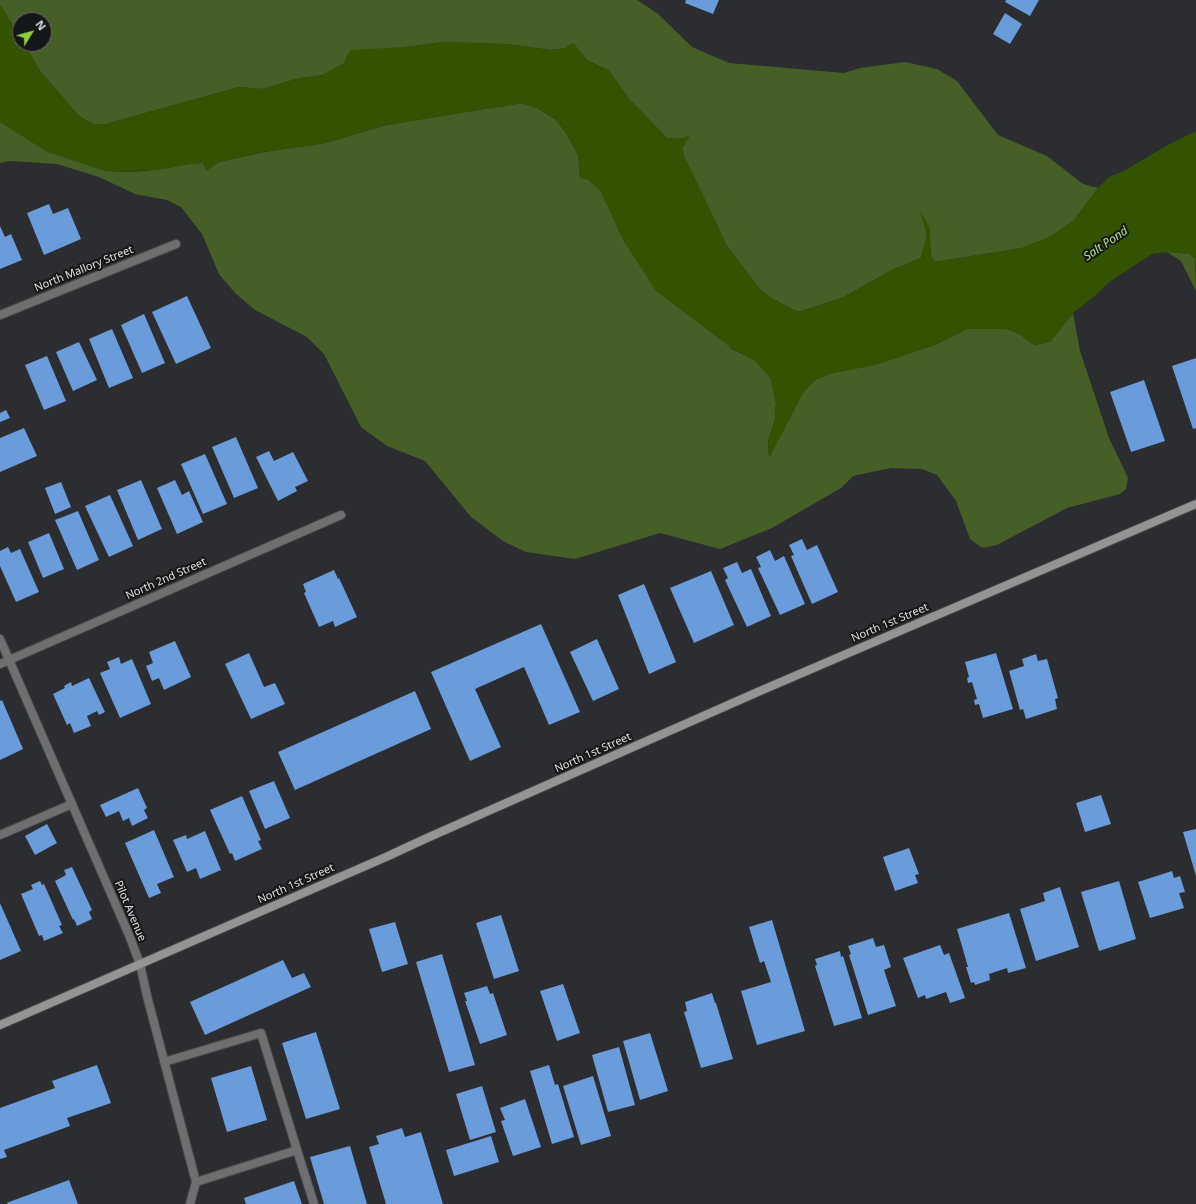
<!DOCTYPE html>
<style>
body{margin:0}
#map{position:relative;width:1196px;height:1204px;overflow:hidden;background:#2c2d30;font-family:"Noto Sans",sans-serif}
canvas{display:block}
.north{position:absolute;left:12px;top:12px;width:40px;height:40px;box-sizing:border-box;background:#151617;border:1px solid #666768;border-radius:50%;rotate:53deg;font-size:11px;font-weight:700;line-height:16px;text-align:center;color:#dfe1e2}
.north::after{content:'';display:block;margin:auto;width:14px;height:18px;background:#90cd41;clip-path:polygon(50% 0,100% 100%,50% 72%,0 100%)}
</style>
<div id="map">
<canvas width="1196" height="1204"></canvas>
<div class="north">N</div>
</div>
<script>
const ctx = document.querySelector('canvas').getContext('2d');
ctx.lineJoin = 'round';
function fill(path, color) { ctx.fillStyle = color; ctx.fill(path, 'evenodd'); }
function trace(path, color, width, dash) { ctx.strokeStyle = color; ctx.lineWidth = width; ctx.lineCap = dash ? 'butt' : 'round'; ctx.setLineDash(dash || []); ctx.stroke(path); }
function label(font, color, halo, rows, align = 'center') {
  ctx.font = font + ' "Noto Sans",sans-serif'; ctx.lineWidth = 4; ctx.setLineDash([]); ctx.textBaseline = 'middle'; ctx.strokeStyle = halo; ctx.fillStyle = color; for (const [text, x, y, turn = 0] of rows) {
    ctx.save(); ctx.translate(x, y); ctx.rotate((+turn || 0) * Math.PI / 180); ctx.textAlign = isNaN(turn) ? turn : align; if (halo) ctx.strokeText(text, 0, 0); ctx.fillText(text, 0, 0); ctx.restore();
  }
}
fill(new Path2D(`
 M0 0H637L657 13 692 47 729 63 844 73 860 68 905 62 937 69 957 81 998 135 1047 156 1083 184 1098 188 1074 220 1052 236 1022 248 935 262 931 256 929 227 921 213 927 235 921 258 892 270 842 298 798 312 771 298 759 288 727 246 684 156 682 149 689 136 682 138H667L630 100 608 70 587 60 573 43 566 48 551 50 505 44 443 42 405 47 343 64 323 75 300 78 262 89 239 87 106 124H93L79 116 40 71 24 44H44V20H20V37L0 5Z
 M522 103 537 108 556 120 566 133 578 155 580 178 588 179 600 190 625 243 733 350 755 360 771 379 776 403 775 419 768 442 769 457 804 391 815 380 829 374 932 346 967 329H1007L1021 335 1034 345 1050 342 1073 313 1080 351 1109 438 1128 478 1126 489 1120 494 1067 508 997 545 982 548 970 539 956 501 937 475 922 469 891 468 853 476 841 488 772 528 720 549 660 533 575 559 526 552 503 541 471 517 425 461 387 446 361 427 324 354 307 337 255 310 235 293 219 274 202 234 181 207 167 200 135 194 99 177 57 164 9 161 0 163V122L102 170C123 173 145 172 166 168 178 166 190 163 203 163L206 170 219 162 264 152 326 143 386 125Z
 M1167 252 1190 254 1195 259 1196 291 1181 261Z`), '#455f27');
fill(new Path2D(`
 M0 5 20 37V44H24L40 71 79 116 93 124H106L239 87 262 89 300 78 323 75 343 64 350 50 405 47 443 42 505 44 551 50 566 48 573 43 587 60 608 70 630 100 667 138H682L690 135 682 149 684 156 727 246 759 288 771 298 798 312 842 298 892 270 921 258 927 235 920 211 929 227 931 256 935 262 1022 248 1052 236 1074 220 1098 188 1109 177 1124 171 1166 146 1196 131V267L1195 259 1190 254 1167 252 1152 254 1108 283 1097 294 1073 313 1050 342 1034 345 1021 335 1007 329H967L932 346 876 365 829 374 815 380 804 391 769 458 768 442 775 419 776 403 771 379 755 361 734 350 656 291 625 243 600 190 588 179 580 178 578 155 566 133 556 120 537 108 522 103 386 125 326 143 264 152 219 162 206 171 203 163H195L164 169 118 172 102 170 47 152 0 122Z`), '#335300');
fill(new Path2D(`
 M686 0H719L713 14 685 3Z
 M1006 0H1039L1030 16 1005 2Z
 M1005 13 1022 24 1010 44 993 34Z
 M49 204 53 214 68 208 81 239 44 255 27 213Z
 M0 226 5 237 11 234 22 260 0 269Z
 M187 296 211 348 176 364 152 312Z
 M144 314 165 363 142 373 121 325Z
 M112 329 133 378 109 388 89 339Z
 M79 342 97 380 73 391 56 352Z
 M47 356 66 401 44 410 25 365Z
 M1196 358V428L1193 429 1172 366Z
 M1144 380 1165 441 1131 452 1110 392Z
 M6 410 10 418 0 422V413Z
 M24 428 37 456 0 472V438Z
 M236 437 258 488 234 498 212 447Z
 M269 451 274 461 293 452 308 481 295 487 297 491 278 501 256 457Z
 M205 454 227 504 203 514 181 464Z
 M141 480 162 529 138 540 117 490Z
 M175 480 182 495 189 491 203 522 177 534 157 488Z
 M61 482 71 507 55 514 45 488Z
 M110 495 133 546 109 557 85 506Z
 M78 511 99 560 77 570 55 520Z
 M49 533 64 569 43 578 28 542Z
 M802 539 807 550 817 545 838 592 812 604 791 556 794 555 789 545Z
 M8 547 11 553 20 549 39 592 16 602 0 566V551Z
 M770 550 775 561 784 556 805 604 780 615 758 568 761 567 756 557Z
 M737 562 742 573 751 569 771 616 747 627 725 580 728 578 723 568Z
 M334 570 338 579 339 578 357 617 335 627 333 621 319 627 304 593 306 592 303 584Z
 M711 571 734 625 694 643 670 588Z
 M644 584 676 662 649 674 618 595Z
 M541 624 580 712 549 725 524 667 475 689 501 747 470 761 431 672Z
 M597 639 619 689 593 701 570 652Z
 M175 641 191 677 164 690 159 678 152 681 146 666 153 663 149 652Z
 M249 653 264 687 275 683 285 704 251 719 225 664Z
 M996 653 1013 709 983 718 979 704 975 705 974 700 977 699 972 682 968 683 967 678 969 677 965 662Z
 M1036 654 1038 661 1047 659 1058 698 1055 699 1057 709 1026 719 1023 709 1020 710 1009 671 1024 666 1022 659Z
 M119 657 121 664 132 659 151 704 120 718 100 673 110 669 107 662Z
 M89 678 105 712 99 715 97 711 87 716 91 726 74 733 70 723 67 725 53 694 65 688 64 686 71 682 72 686Z
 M415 691 431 729 295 790 278 752Z
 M2 700 23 749 0 760V701Z
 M274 781 290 818 265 829 249 791Z
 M138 788 147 808 144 810 148 818 132 826 129 818 123 821 119 811 106 817 100 805Z
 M1101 795 1111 824 1085 832 1076 803Z
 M242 796 261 840 258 841 262 849 235 861 232 853 230 854 210 810Z
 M47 824 57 843 35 855 25 836Z
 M1196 829V876L1183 832Z
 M154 830 174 877 157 884 161 893 149 898 125 843Z
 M205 831 221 870 200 879 196 868 187 872 173 840 186 835 187 839Z
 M909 848 919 874 915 875 918 883 895 891 883 857Z
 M72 867 92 910 89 912 92 919 77 926 74 919 73 920 55 881 66 875 64 870Z
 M1172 871 1174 878 1180 876 1185 892 1179 893 1184 908 1150 918 1138 882Z
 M40 881 42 885 44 884 62 925 59 926 63 933 44 941 42 935 39 936 21 894 33 889 31 885Z
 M1119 881 1136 939 1099 951 1081 892Z
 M1060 887 1079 947 1036 961 1020 909 1045 901 1043 893Z
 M0 903 21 951 0 960Z
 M1009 913 1026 968 1008 973 1007 968 989 974 990 980 975 985 974 982 971 983 966 967H968L957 929Z
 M501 915 519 971 494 979 476 923Z
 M772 920 805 1031 757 1045 741 991 771 982 764 961 760 963 749 927Z
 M395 922 408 964 382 972 369 929Z
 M873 938 876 947 884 945 891 967 884 970 896 1006 868 1015 849 955 851 954 848 946Z
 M940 945 944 955 949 953 965 998 950 1003 946 992 926 999 925 995 918 998 903 958Z
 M840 951 841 957 843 956 862 1018 834 1026 815 966 817 965 815 959Z
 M442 954 475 1065 449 1072 416 962Z
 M283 960 292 978 304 973 311 987 205 1035 190 1002Z
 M563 984 580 1033 557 1041 540 991Z
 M487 986 490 994 493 993 507 1035 480 1044 465 1001H467L464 993Z
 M712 993 715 1003H716L733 1059 701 1068 684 1012 687 1011 685 1002Z
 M316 1032 340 1109 306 1119 282 1043Z
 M650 1033 668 1091 640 1100 623 1041Z
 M619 1047 635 1105 608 1112 592 1055Z
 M97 1065 111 1103 67 1118 70 1126 4 1150 7 1157 0 1159V1108L55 1088 52 1081Z
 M549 1065 555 1085 558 1084 574 1137 552 1144 530 1071Z
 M251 1066 267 1120 227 1132 211 1078Z
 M593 1076 611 1136 581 1145 563 1086Z
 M482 1086 496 1132 470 1140 456 1094Z
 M525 1099 541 1147 513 1156 501 1121 505 1120 500 1108Z
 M402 1128 405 1137 421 1132 443 1204H386L369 1147 379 1144 376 1136Z
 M491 1136 499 1162 454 1176 446 1150Z
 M350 1146 367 1204H324L310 1157Z
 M69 1180 78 1204H8L7 1202H9Z
 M294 1181 302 1204H246L244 1198Z`), '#6a9bdb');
const lane = new Path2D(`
 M0 835 72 804
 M164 1062 261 1033 297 1150 196 1182
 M297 1150 314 1204`);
const street = new Path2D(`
 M0 315 176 244
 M0 639 129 935 140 964 147 996 196 1182 190 1204
 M0 664 341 515`);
const secondary = new Path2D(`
 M0 1025 386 857 427 838 760 691 1196 504`);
trace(lane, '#494a4c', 10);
trace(street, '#494a4c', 10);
trace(secondary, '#494a4c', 10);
trace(lane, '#6e6f71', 8);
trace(street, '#6e6f71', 8);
trace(secondary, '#939496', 8);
label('11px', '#dfe1e2', '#151617', [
 ["North Mallory Street",84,269,-22],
 ["North 2nd Street",166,579,-24],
 ["North 1st Street",890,623,-23],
 ["North 1st Street",593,753,-24],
 ["North 1st Street",296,884,-24],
 ["Pilot Avenue",130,911,67]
]);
label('italic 12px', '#b1e27e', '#151617', [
 ["Salt Pond",1106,244,-34]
]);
</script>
